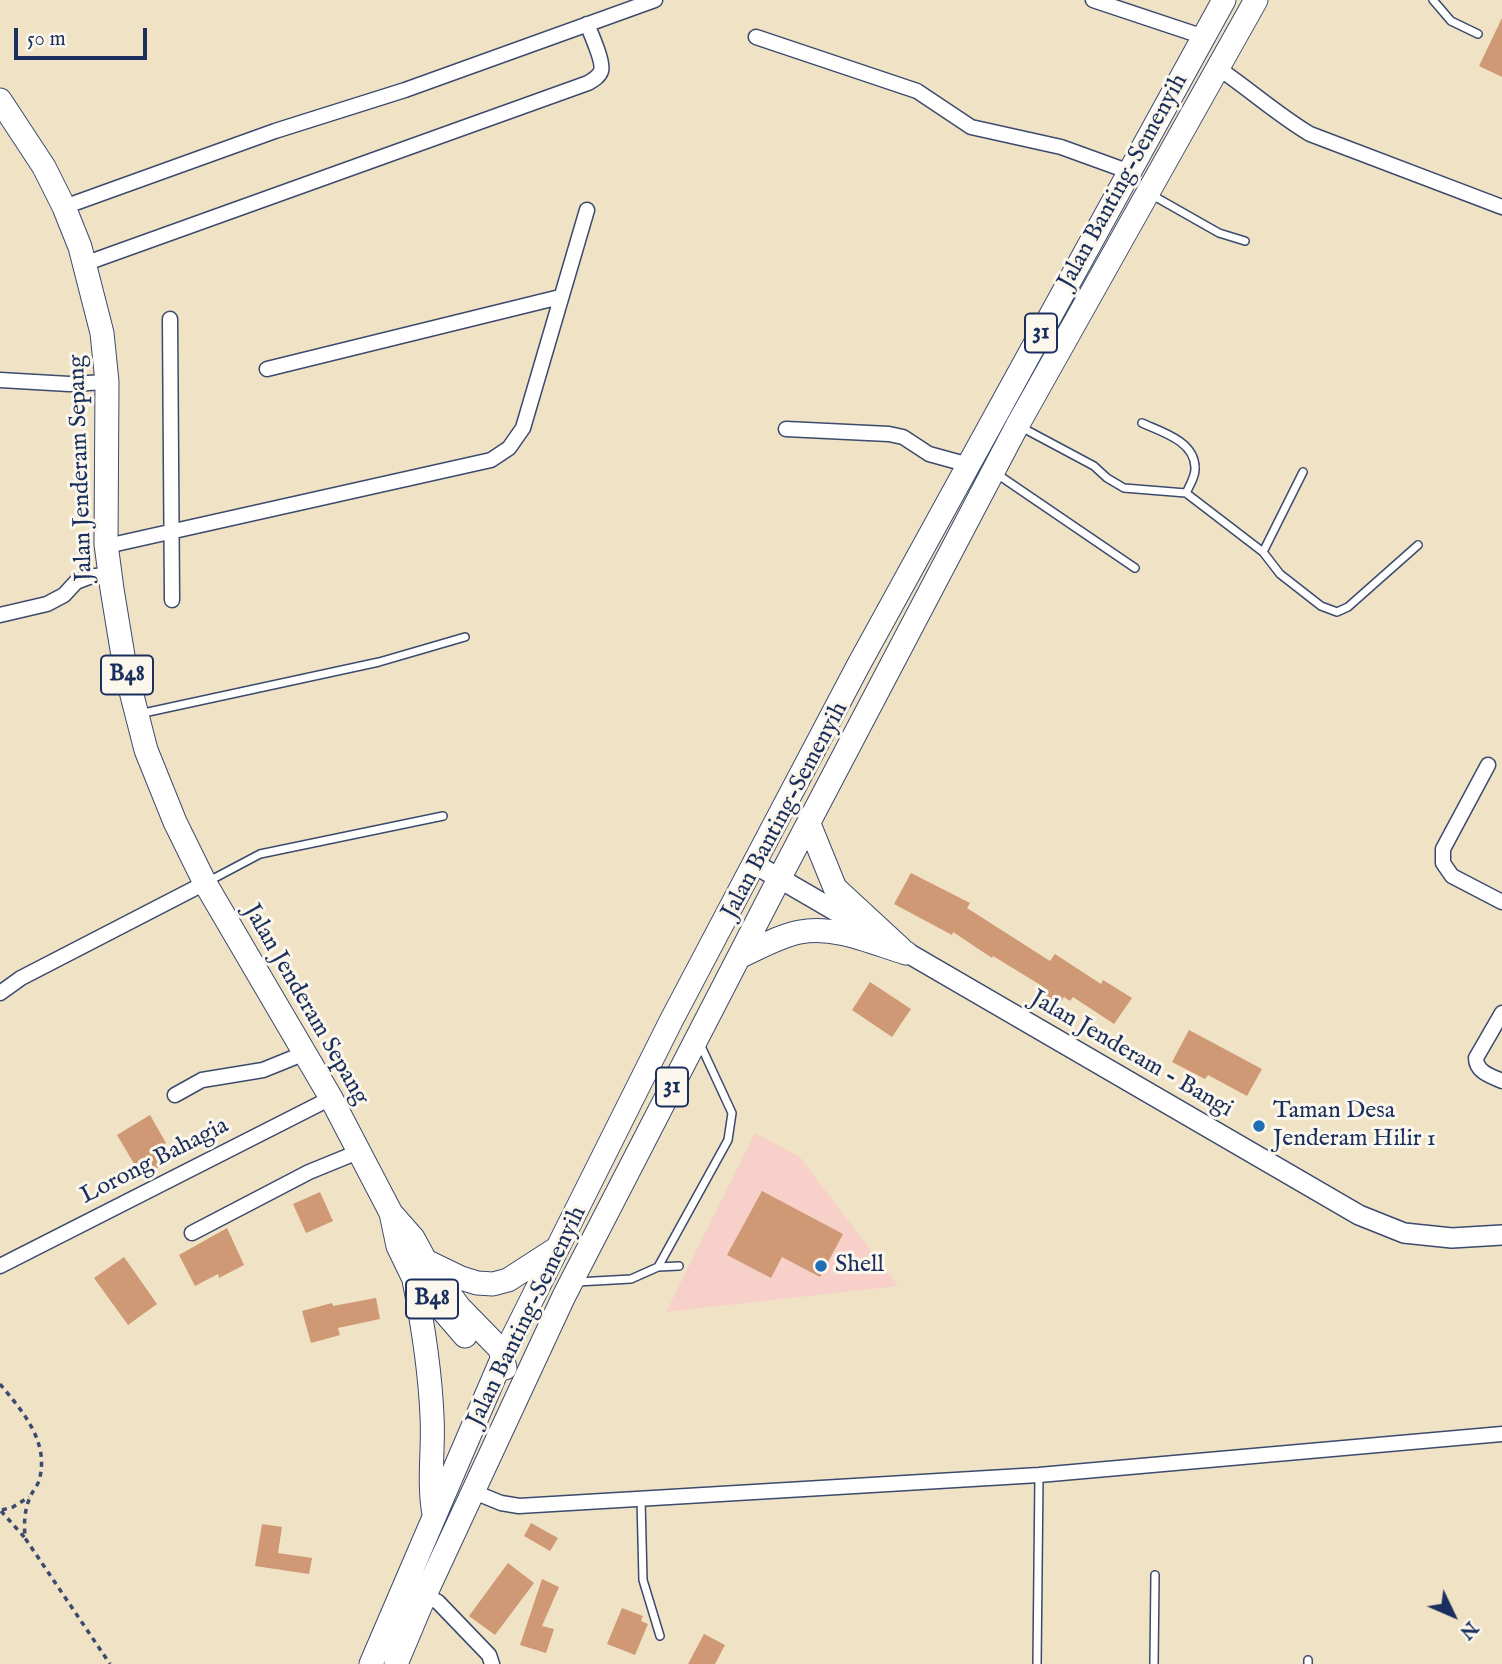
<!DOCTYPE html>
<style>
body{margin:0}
#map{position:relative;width:1502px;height:1664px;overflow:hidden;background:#f0e2c5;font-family:"IM FELL English",serif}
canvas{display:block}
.north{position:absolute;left:1418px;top:1580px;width:70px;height:70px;-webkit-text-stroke:5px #fbf7ec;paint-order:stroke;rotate:134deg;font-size:19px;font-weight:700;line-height:28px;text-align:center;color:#1b2f5e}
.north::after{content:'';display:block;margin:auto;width:24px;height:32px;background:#1b2f5e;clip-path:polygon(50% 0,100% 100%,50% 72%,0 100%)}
.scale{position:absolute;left:14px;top:28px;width:133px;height:32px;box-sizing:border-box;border:4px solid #1b2f5e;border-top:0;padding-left:9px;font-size:21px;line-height:24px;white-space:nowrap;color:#1b2f5e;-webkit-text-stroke:5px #fbf7ec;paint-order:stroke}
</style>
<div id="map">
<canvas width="1502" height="1664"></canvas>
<div class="north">N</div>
<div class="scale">50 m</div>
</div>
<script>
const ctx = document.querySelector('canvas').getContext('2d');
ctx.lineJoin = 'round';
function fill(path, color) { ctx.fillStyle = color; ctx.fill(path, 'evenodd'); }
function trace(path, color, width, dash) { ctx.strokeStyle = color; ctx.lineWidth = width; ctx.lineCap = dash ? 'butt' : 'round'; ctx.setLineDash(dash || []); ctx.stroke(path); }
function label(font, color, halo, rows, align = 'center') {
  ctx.font = font + ' "IM FELL English",serif'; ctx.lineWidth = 6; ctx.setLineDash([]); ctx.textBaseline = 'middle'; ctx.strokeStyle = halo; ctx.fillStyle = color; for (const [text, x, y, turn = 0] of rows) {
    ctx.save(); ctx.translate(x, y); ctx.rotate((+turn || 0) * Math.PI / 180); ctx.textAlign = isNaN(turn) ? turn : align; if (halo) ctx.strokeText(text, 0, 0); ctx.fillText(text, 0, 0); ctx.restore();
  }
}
fill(new Path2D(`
 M755 1133 800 1157 898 1286 666 1312Z`), '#f7d0ca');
fill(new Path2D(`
 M1502 18V77L1479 66Z
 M911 873 970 903 967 908 1050 961 1055 954 1101 984 1103 980 1132 998 1114 1024 1073 997 1070 1001 1064 997 1059 1004 1039 991 1042 986 993 956 992 958 953 932 952 935 894 904Z
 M870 982 911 1009 892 1037 852 1010Z
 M1189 1030 1262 1069 1247 1096 1208 1075 1205 1079 1172 1062Z
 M150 1115 166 1143 159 1147 168 1162 142 1177 117 1135Z
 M762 1191 843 1234 820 1277 782 1257 771 1278 727 1255Z
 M320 1192 333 1221 306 1233 293 1204Z
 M227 1228 244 1265 219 1278 218 1274 195 1286 179 1255Z
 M124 1257 157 1304 128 1325 94 1278Z
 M376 1298 380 1319 338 1328 340 1335 311 1343 302 1311 332 1303 333 1306Z
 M531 1523 558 1538 550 1551 524 1536Z
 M262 1524 282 1527 278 1553 312 1558 309 1574 255 1566Z
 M508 1563 534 1583 495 1635 469 1616Z
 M542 1579 559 1587 542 1626 554 1629 546 1653 520 1645Z
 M622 1608 643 1616 641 1621 648 1624 635 1655 607 1644Z
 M704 1634 725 1645 715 1664H688Z`), '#d09975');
const service = new Path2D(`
 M1433 0 1451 21 1478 34
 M1152 195 1219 233 1245 241
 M1142 423C1162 432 1194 441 1195 467 1196 475 1190 485 1186 493
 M1021 427 1094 466 1107 478 1124 488 1186 493 1263 552 1280 574 1321 606 1337 612 1348 607 1418 545
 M997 474 1135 568
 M1263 552 1303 472
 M139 714 379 662 465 637
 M209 881 260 854 443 816
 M658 1267 728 1140 732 1113 700 1044
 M577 1282 631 1279 658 1267 679 1266
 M641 1499 643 1580 660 1636
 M1037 1664 1039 1475
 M1154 1664 1155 1575
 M1308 1664V1660`);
const minor = new Path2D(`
 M1093 0 1204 37
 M756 37 917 91 971 127 1061 147 1130 172
 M1218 68C1249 89 1278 115 1310 134L1502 207
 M64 207 275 131 405 90 655 0
 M84 264 588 83C593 80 599 77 601 71 604 62 591 34 587 24
 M170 319 172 600
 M267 369 560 297
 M0 380 69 384 107 382
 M786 429 889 434 903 437 929 454 969 465
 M107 546 491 460 509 448 523 428 587 210
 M0 615 47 604 64 595 76 582 89 577 110 574
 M1488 765 1443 849V863L1452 876 1502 902
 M0 993 21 978 205 883
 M1502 1013 1476 1058C1476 1072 1491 1076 1502 1081
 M175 1095 202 1080 263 1070 305 1053
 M192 1233 309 1172 358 1152
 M0 1266 331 1098
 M474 1492 501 1503 519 1506 1039 1475 1502 1434
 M425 1595 438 1602 489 1655 492 1664`);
const secondary = new Path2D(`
 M753 863 1359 1215 1404 1233 1452 1238 1502 1235`);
const primary = new Path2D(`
 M0 100 44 167 64 207 80 247 102 333 107 382 106 544 112 589 125 668 146 750 175 822 205 883 331 1098 391 1213 413 1238 425 1260 459 1307 500 1349 505 1368
 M809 824 835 888 901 949
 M739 957C759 948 779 936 800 932 835 925 873 943 906 953
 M391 1213 398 1246 412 1275 465 1336
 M428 1262 461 1278 477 1283 493 1284 508 1280 556 1249
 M414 1280C423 1325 430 1370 432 1416 434 1448 428 1481 434 1514
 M371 1664 502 1359 671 1021 858 666 1224 0
 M396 1664 425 1595 564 1296 779 879 1017 426 1256 0`);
trace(service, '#3b4a6d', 10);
trace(minor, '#3b4a6d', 17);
trace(secondary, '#3b4a6d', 22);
trace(primary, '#3b4a6d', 25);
trace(new Path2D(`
 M0 1384C23 1412 50 1442 39 1481 37 1486 33 1491 31 1495 24 1510 24 1522 25 1538L110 1664
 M2 1510 13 1507 29 1497
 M1 1511 25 1538`), '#3b4a6d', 3.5, [5, 5]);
trace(service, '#fff', 7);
trace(minor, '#fff', 14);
trace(secondary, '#fff', 19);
trace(primary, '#fff', 23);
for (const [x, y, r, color] of [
 [1259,1126,7,"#1f6fb2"],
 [821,1266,7,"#1f6fb2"]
]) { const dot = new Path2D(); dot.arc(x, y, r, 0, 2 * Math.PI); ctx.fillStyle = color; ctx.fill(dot); trace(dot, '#fbf7ec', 2.5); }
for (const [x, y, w] of [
 [1041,333,32],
 [127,675,52],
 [672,1087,32],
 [432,1299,52]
]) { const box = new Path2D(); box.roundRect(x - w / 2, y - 19.5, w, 39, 5); ctx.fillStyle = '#fbf7ec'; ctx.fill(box); trace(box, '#1b2f5e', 2); }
label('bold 23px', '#1b2f5e', null, [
 ["31",1041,333],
 ["B48",127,675],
 ["31",672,1087],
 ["B48",432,1299]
]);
label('24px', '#1b2f5e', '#fbf7ec', [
 ["Jalan Banting-Semenyih",1124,182,-61],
 ["Jalan Jenderam Sepang",82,468,-92],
 ["Jalan Banting-Semenyih",786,811,-62],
 ["Jalan Jenderam Sepang",305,1005,60],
 ["Jalan Jenderam - Bangi",1131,1055,30],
 ["Lorong Bahagia",155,1162,-27],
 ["Jalan Banting-Semenyih",528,1317,-64]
]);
label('24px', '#1b2f5e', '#fbf7ec', [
 ["Taman Desa",1273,1112],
 ["Jenderam Hilir 1",1273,1140],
 ["Shell",835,1266]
], 'left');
</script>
